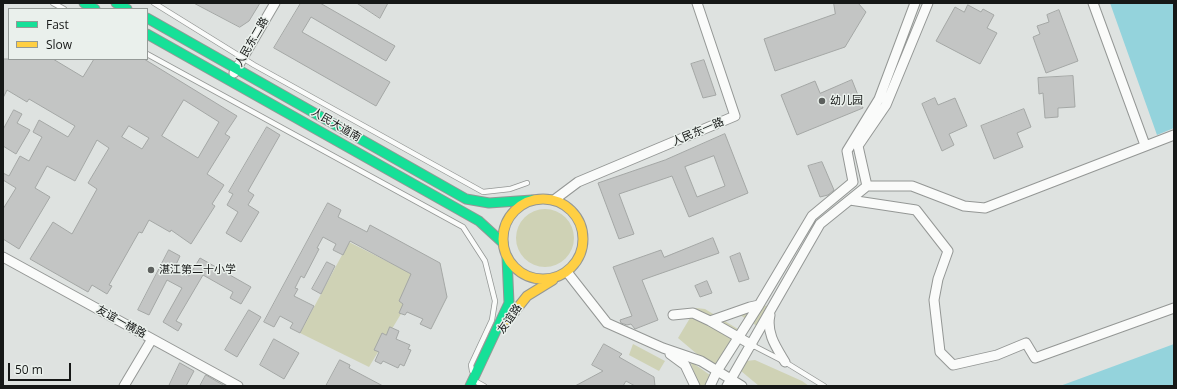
<!DOCTYPE html>
<meta charset="utf-8">
<style>
body{margin:0}
#map{position:relative;width:1177px;height:389px;overflow:hidden;background:#dee2e0;font-family:"Open Sans",sans-serif}
canvas{display:block}
.frame{position:absolute;inset:0;border:4px solid #161817;pointer-events:none}
.legend{position:absolute;left:8px;top:8px;width:140px;height:52px;box-sizing:border-box;background:#eaf0ec;border:1px solid #959a97;margin:0;padding:5px 7px;list-style:none;font-size:12px;color:#161817}
.legend li{display:flex;align-items:center;gap:8px;height:20px}
.legend b{width:20px;border:1px solid #959a97}
.scale{position:absolute;left:8px;top:363px;width:63px;height:18px;box-sizing:border-box;border:2px solid #161817;border-top:0;padding-left:5px;font-size:12px;line-height:14px;white-space:nowrap;color:#161817;-webkit-text-stroke:3px #eaf0ec;paint-order:stroke}
</style>
<div id="map">
<canvas width="1177" height="389"></canvas>
<div class="frame"></div>
<ul class="legend">
<li><b style="height:5px;background:#16e098"></b>Fast</li>
<li><b style="height:5px;background:#ffcf43"></b>Slow</li>
</ul>
<div class="scale">50 m</div>
</div>
<script>
const ctx = document.querySelector('canvas').getContext('2d');
ctx.lineJoin = 'round';
function fill(path, color) { ctx.fillStyle = color; ctx.fill(path, 'evenodd'); }
function trace(path, color, width, dash) { ctx.strokeStyle = color; ctx.lineWidth = width; ctx.lineCap = dash ? 'butt' : 'round'; ctx.setLineDash(dash || []); ctx.stroke(path); }
function label(font, color, halo, rows, align = 'center') {
  ctx.font = font + ' "Open Sans","Noto Sans SC",sans-serif'; ctx.lineWidth = 3; ctx.setLineDash([]); ctx.textBaseline = 'middle'; ctx.strokeStyle = halo; ctx.fillStyle = color; for (const [text, x, y, turn = 0] of rows) {
    ctx.save(); ctx.translate(x, y); ctx.rotate((+turn || 0) * Math.PI / 180); ctx.textAlign = isNaN(turn) ? turn : align; if (halo) ctx.strokeText(text, 0, 0); ctx.fillText(text, 0, 0); ctx.restore();
  }
}
fill(new Path2D(`
 M516 238a29 29 0 1 1 58 0a29 29 0 1 1-58 0Z
 M349 242 422 279 369 367 300 333Z
 M773 304 757 326 737 313Z
 M696 308 705 309 746 334 717 371 678 338Z
 M633 344 665 361 659 371 629 355Z
 M755 360 802 381 809 386H759L741 371 746 361Z
 M690 361 710 375 707 386H699Z`), '#cfd2b5');
fill(new Path2D(`
 M1110 3H1174V128L1157 135Z
 M1174 344V386H1060Z`), '#94d3dc');
const building = new Path2D(`
 M194 3H260L249 21 240 27Z
 M301 3H320L395 46 386 61 311 17 302 32 390 82 376 106 274 48Z
 M357 3H388L380 18Z
 M834 3H858L866 12 845 47 775 71 764 39 835 14Z
 M968 5 981 12 983 9 994 15 987 28 997 33 980 64 936 41 955 7 964 12Z
 M1059 10 1078 61 1046 73 1033 37 1040 34 1037 26 1049 22 1047 15Z
 M3 59H53L83 77 94 59H144L237 116 225 134 230 137 207 174 224 185 212 204 215 206 191 244 171 230 170 232 149 220 142 233 139 232 109 285 112 286 107 294 92 285 88 292 30 259 53 222 72 234 97 189 88 183 109 148 97 140 75 181 47 166 35 188 50 197 19 249 3 239V209L16 188 3 180V173L9 176 20 156 29 161 42 137 33 132 39 120 68 137 75 126 29 99 27 102 7 90 3 98ZM184 100 219 122 198 158 162 136ZM129 126 149 138 142 149 122 137Z
 M704 60 716 95 703 98 691 64Z
 M1073 76 1075 107 1058 108V117L1045 118 1043 93 1039 94 1038 78Z
 M852 80 863 108 797 135 781 95 815 81 820 93Z
 M935 98 938 105 955 98 967 126 949 134 954 145 942 151 922 104Z
 M1024 109 1031 127 1017 133 1023 147 994 159 981 126Z
 M14 110 22 114 17 123 30 130 16 154 3 146V130Z
 M267 127 280 135 248 191 254 195 248 205 259 212 241 242 226 233 238 212 227 205 233 194 229 192Z
 M725 134 748 193 689 217 672 176 619 194 634 234 619 239 598 183 665 160ZM714 156 725 186 697 197 685 167Z
 M822 162 834 190 828 195 820 197 808 166Z
 M328 203 341 210 338 217 367 232 370 225 440 263 447 297 431 329 420 324 423 319 407 312 405 315 399 313 403 304 399 301 411 274 350 241 343 255 333 250 336 244 323 237 317 248 319 249 304 278 301 276 295 288 298 289 294 296 314 306 300 333 290 328 293 323 280 316 274 327 264 322Z
 M713 238 719 253 642 280 658 320 635 329 631 324 627 325 621 323 620 320 632 316 613 267 661 250 664 257Z
 M169 250 180 256 174 269 189 276 200 258 251 287 241 304 230 298 233 292 203 275 176 321 182 324 178 331 163 322 182 288 167 280 149 315 138 310Z
 M740 253 749 279 739 282 730 257Z
 M327 262 335 266 321 294 312 289Z
 M707 281 712 293 700 297 695 286Z
 M249 310 261 317 237 357 225 350Z
 M390 327 399 331 396 339 410 345 408 349 411 350 404 366 400 364 398 368 383 361 381 364 375 361 379 352 374 350 382 333 386 335Z
 M274 339 299 353 284 379 260 365Z
 M604 344 622 354 619 357 654 377 655 386H635L626 381 623 386H575L603 371 592 365Z
 M340 360 350 365 349 368 383 386H326Z
 M180 363 194 371 186 386H169Z
 M206 375 216 381 225 386H200Z`);
fill(building, '#c3c5c4');
trace(building, '#a4a7a5', 1);
const lane = new Path2D(`
 M53 3 64 9
 M154 3 254 65 483 192 510 189 527 183
 M147 54 463 227 485 261 495 301 492 320 471 365 472 371
 M752 345 785 362 824 386
 M475 381 484 386`);
const street = new Path2D(`
 M1093 3 1145 145
 M234 73 275 3
 M867 186H912L964 206 985 208 1174 135
 M554 200 578 182 735 116 697 3
 M850 200 916 210 948 251 938 279 934 300 940 352 953 365 997 355 1026 343 1035 358 1174 308
 M3 257 238 386
 M567 272 607 323 663 348 701 361 742 386
 M673 315 693 313 710 321 750 307 759 305
 M770 315C766 333 776 347 785 362
 M710 321 752 345
 M670 354 685 365 695 386
 M124 386 152 339
 M710 386 717 371 759 305 812 216 853 182 847 151 879 99 915 3
 M727 386 820 224 867 186 858 146 886 105 928 3`);
const fast = new Path2D(`
 M84 3 95 9
 M116 3 127 9
 M147 18 466 199 489 203 532 200
 M147 34 479 221 503 243
 M470 386 509 303 507 257`);
const slow = new Path2D(`
 M503 239a40 40 0 1 1 80 0a40 40 0 1 1-80 0Z
 M508 320 527 296 553 280`);
trace(lane, '#949795', 6);
trace(street, '#949795', 11);
trace(fast, '#949795', 11);
trace(slow, '#949795', 11);
trace(lane, '#fafbfa', 4.5);
trace(street, '#fafbfa', 9);
trace(fast, '#16e098', 9);
trace(slow, '#ffcf43', 9);
for (const [x, y, r, color] of [
 [822,101,4,"#5c5f5d"],
 [151,270,4,"#5c5f5d"]
]) { const dot = new Path2D(); dot.arc(x, y, r, 0, 2 * Math.PI); ctx.fillStyle = color; ctx.fill(dot); trace(dot, '#eaf0ec', 1.5); }
label('11px', '#161817', '#eaf0ec', [
 ["人民东二路",252,42,-60],
 ["人民大道南",336,125,30],
 ["人民东一路",698,132,-23],
 ["友谊路",510,319,-55],
 ["友谊一横路",121,322,29]
]);
label('11px', '#161817', '#eaf0ec', [
 ["幼儿园",830,101],
 ["湛江第二十小学",159,270]
], 'left');
</script>
